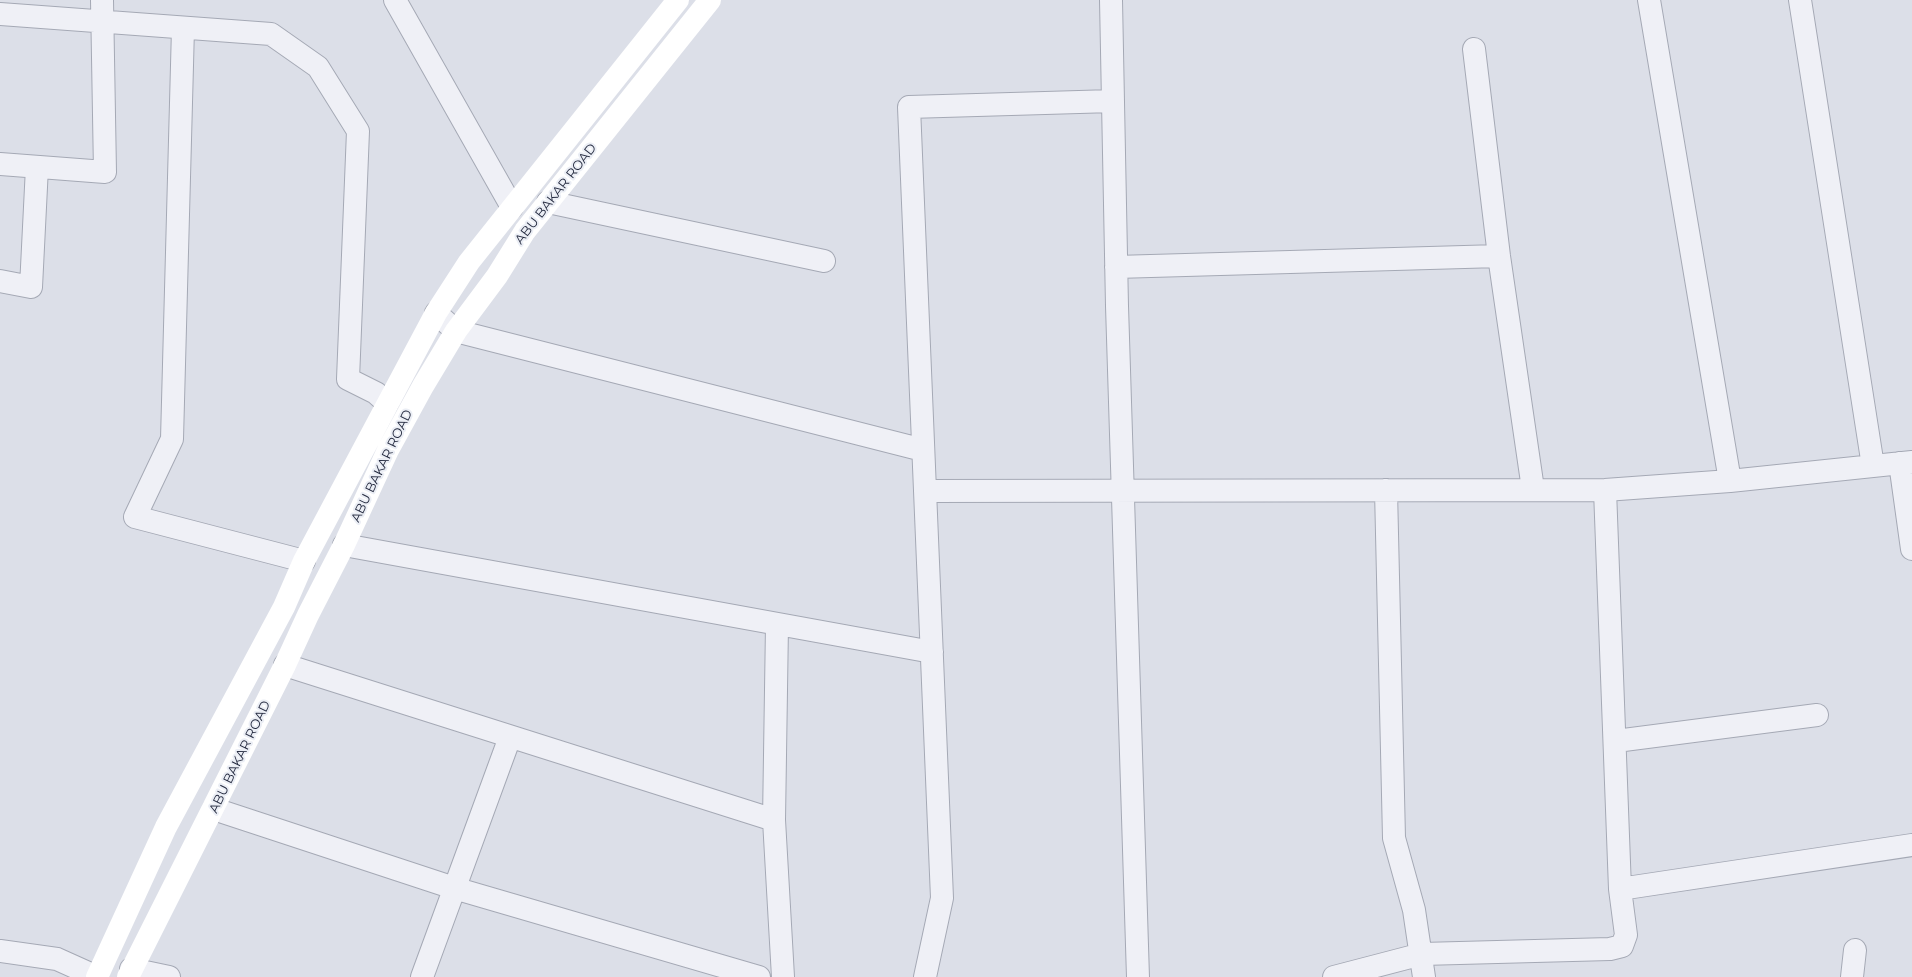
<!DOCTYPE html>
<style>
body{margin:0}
canvas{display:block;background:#dcdfe8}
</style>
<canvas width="1912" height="977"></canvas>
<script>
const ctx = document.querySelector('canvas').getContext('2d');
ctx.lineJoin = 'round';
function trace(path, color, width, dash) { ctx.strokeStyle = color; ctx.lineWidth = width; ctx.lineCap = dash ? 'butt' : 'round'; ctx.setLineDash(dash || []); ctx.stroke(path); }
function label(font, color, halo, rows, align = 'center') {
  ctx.font = font + ' Montserrat,sans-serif'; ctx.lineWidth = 4; ctx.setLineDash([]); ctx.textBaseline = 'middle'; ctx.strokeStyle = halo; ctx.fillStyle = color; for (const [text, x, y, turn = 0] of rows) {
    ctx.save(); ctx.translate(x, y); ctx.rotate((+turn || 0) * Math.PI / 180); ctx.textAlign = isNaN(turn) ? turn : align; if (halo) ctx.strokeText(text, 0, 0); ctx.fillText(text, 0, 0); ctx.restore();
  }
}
const minor = new Path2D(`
 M395 0 512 207
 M1111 0 1117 306 1138 977
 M1649 0 1730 481
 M1800 0 1873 466
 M0 14 271 34 318 67 358 131 348 379 376 393 387 403
 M183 28 172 439 135 517 304 561
 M1474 49 1499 256 1533 489
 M0 164 105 172 102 0
 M548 202 824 261
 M1116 267 1499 256
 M0 281 31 287 37 167
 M436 313 456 331 923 450
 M1900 463 1912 549
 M1386 490 1394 838 1414 910 1424 977
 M925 491 1605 490 1730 481 1912 462
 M344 545 932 652
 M777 625 774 820 783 977
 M285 665 774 820
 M1616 741 1817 715
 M214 809 454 888 759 977
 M1620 889 1912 845
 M0 951 57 959 97 977
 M131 969 169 977
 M422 977 510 737
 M925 977 942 898 909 107 1113 101
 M1334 977 1422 954 1610 949 1622 946 1626 935 1620 889 1605 490
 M1852 977 1855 950`);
trace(minor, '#a5a9b5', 24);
trace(minor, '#eff0f6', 22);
trace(new Path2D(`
 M97 977 166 827 284 607 304 561 436 313 469 262 678 0
 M128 977 285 665 308 615 344 545 388 450 423 386 456 331 497 276 525 231 710 0`), '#fff', 22);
label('13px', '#242a3f', '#ebeef5', [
 ["ABU BAKAR ROAD",556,194,-52],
 ["ABU BAKAR ROAD",382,466,-64],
 ["ABU BAKAR ROAD",240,757,-64]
]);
</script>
